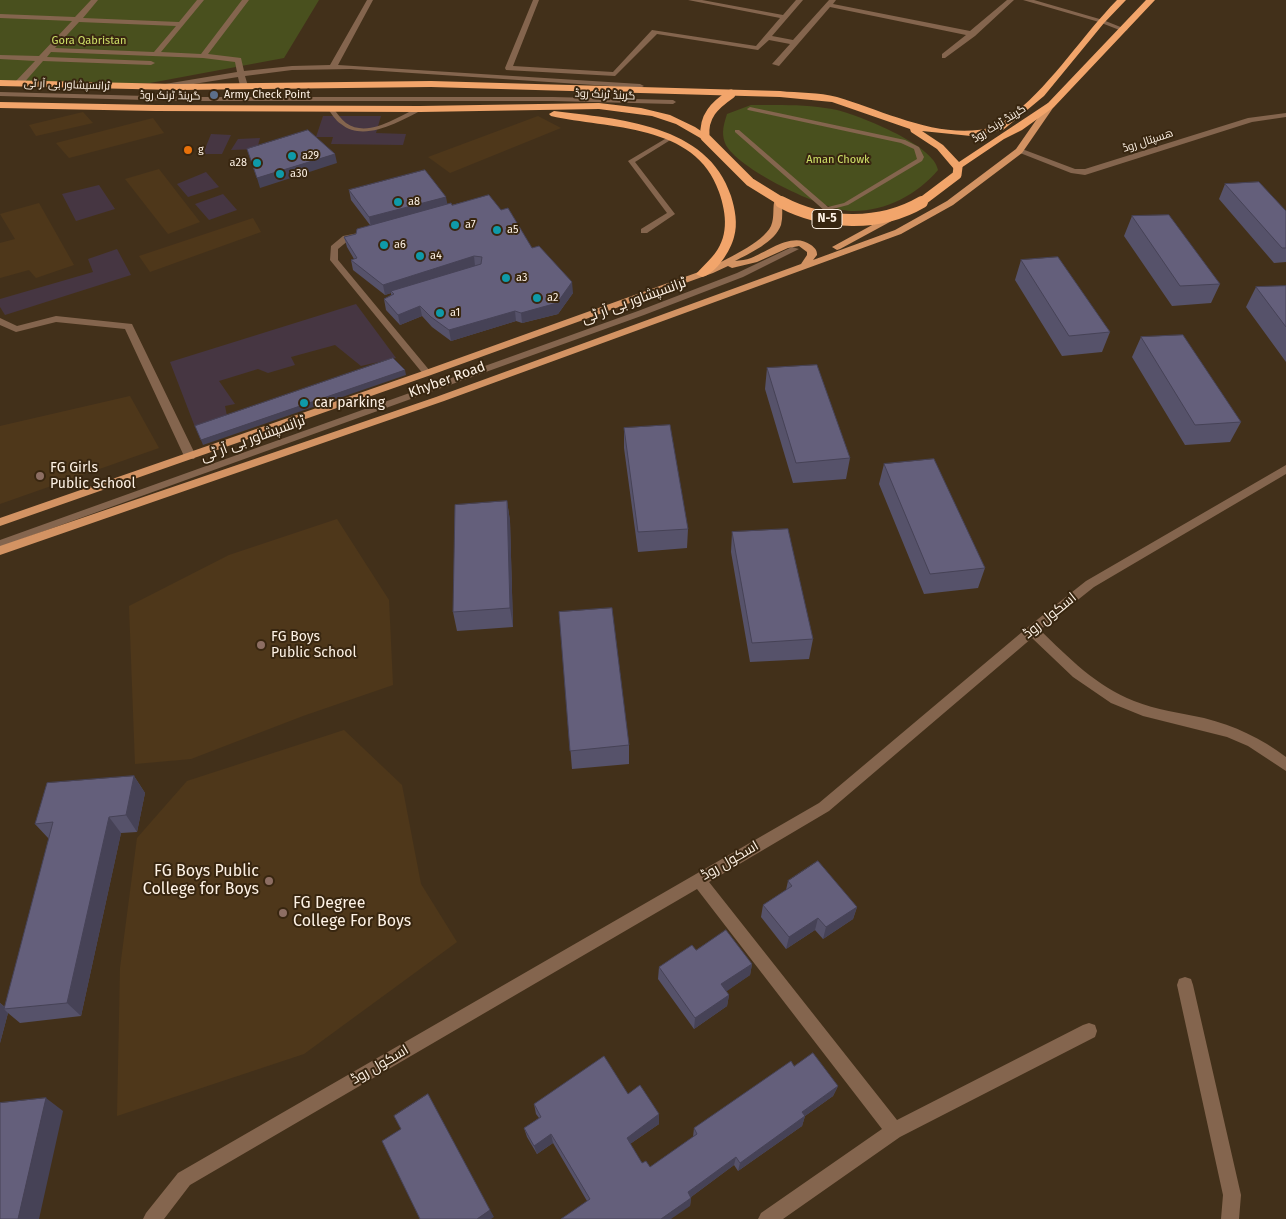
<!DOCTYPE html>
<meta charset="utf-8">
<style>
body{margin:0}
canvas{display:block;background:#42301a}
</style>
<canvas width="1286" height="1219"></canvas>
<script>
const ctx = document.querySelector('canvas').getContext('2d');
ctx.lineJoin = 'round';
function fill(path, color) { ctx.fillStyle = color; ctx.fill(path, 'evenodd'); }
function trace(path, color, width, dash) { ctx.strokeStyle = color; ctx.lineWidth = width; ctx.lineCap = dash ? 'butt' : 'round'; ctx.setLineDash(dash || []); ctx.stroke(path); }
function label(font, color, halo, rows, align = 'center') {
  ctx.font = font + ' "Fira Sans",Cairo,sans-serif'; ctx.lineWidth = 4; ctx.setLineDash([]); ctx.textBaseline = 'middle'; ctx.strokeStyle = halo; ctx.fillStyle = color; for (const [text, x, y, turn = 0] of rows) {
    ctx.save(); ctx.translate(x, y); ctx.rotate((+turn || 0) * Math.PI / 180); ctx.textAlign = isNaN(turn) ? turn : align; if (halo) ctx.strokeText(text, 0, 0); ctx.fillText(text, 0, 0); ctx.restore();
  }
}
fill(new Path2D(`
 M323 116H381L376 133 406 134 403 145 331 144 333 137H316Z
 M211 134 231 135 222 154H203Z
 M260 138 257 149 231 150 238 139Z
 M206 172 219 187 188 197 177 184Z
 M99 185 115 209 76 221 62 194Z
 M223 194 237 210 209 220 195 204Z
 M117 249 131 275 5 315 0 307V299L93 272 88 259Z
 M356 304 396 358 361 366 335 345 291 357 295 365 268 373 258 369 219 381 235 404 225 406 227 416 195 427 170 362Z`), '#463642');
fill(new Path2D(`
 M83 112 93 123 36 136 29 125Z
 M538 116 561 128 450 173 428 157Z
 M153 118 164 133 69 158 56 143Z
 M159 169 200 222 168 234 125 179Z
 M39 203 74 265 36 278 29 270 0 278V243L15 239 0 214Z
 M253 218 261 232 150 272 139 256Z
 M130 396 159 448 0 504V426Z
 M337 519 389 600 393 685 303 716 191 759 135 764 129 606 229 555Z
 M344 730 402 785 421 884 457 942 304 1054 117 1116 120 968 137 838 187 781Z`), '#4e371a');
fill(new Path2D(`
 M0 0H319L284 58 150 83 82 84 0 80Z
 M751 105C778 105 806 104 832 109 855 113 935 145 938 170 917 195 884 212 851 211 823 210 735 168 725 143 721 132 724 124 727 114Z`), '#49501e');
fill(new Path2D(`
 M0 92 183 97H553L673 100 676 102 673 104 553 101H183L0 96Z
 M420 107 423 109 422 110C400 121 364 143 341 124 335 120 332 114 328 109L333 108C337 113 341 119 346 123 369 139 399 115 420 107Z
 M750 107 905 140 919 147 924 157 922 161 848 205 825 211 735 132V130H739L828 207 844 203 917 159 914 149 901 143 748 110 747 109Z
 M670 136 673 138 672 139 635 162 675 214 647 233H641V229L667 213 628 161Z
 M358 233 362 235 361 237 349 240 338 249V260L430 371V375H424L330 260 331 246 343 236Z
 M792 247 799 249 743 277 644 315 0 547V540L638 311 737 273Z`), '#84654e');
fill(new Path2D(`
 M91 0H98L83 18 179 22 197 0H204L161 52 201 54 242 0H249L208 54 241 58 244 71 292 66 330 65 367 0H373L338 65 640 84 644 86 640 88 351 69 292 70 245 76 248 86 244 88 240 86 238 77 168 88 164 86 165 84 237 72 235 62 203 58 51 52 47 57 151 61 155 63 151 65 43 61 22 85H16V81L35 61 0 59V55L39 56 72 21 0 18V14L75 17ZM79 22 176 26 154 52 55 48Z
 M533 0H539L513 66 613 72 652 30 756 46 780 18 688 0H702L783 15 796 0H803L772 36 793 40 829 0H836L833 4 970 31 1007 0H1014L975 36 945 58H942V54L966 35 830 7 779 66 772 64 790 44 769 40 758 50 657 34 615 76 506 70 505 68Z
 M1023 0H1034L1103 20 1128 30 1122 31 1099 22Z
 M1286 113V117L1252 122 1085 175 1071 173 1015 151 1022 149 1075 169H1085L1248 118Z
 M56 316 132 324 196 456 194 459H186L184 456 125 329 56 322 16 332 0 325V318L17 326Z
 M1286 465V474L1094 587 1040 630C1069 658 1096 686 1134 701 1156 710 1181 713 1204 718 1235 726 1261 738 1286 757V771L1248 746 1227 737 1143 716 1111 703 1073 677 1032 638 829 811 709 882 897 1120 1083 1025 1089 1023 1095 1025 1097 1031 1095 1037 900 1137 783 1219H758L761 1213 882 1129 697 889 190 1185 164 1219H143L146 1213 178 1173 819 803 1028 627 1086 581Z
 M1185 977 1191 979 1193 985 1241 1195 1239 1219H1221L1223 1195 1177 985 1179 979Z`), '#84654e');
fill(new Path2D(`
 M1048 103 1055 105 1022 153 953 205 901 234 444 401 0 555V546L436 397 801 264 807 255V252L799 246 788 248 757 262 732 268 728 266 713 273 431 375 0 526V518L423 371 707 269C724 260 763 243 771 226 775 217 772 207 775 199L782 201C782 209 783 217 781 225 775 242 750 253 735 261 741 260 746 260 751 258 768 251 793 231 811 245 815 248 817 250 817 255L813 260 895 230 947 201 1016 149Z
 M896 212 900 215 899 217 840 249 837 250 832 247Z`), '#d39363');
fill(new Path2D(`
 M1117 0H1126L1104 23 1044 96 1003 130 971 136 922 131 943 145 959 162 1048 103 1146 0H1155L1054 107 1022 130 1004 139 958 170 954 169 937 149 911 132 910 129 832 102 780 97 431 87 176 90 0 86V80L176 84 431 81 780 91C798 93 819 92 837 97 885 111 945 143 996 126 1002 124 1009 117 1015 113 1054 81 1082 36 1117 0Z
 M0 102 156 105 420 106 599 103 641 108 670 115 695 127 710 137 705 140 702 139 676 124 652 116 599 109 420 112 156 111 0 108Z
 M554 111C618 119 708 124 731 196 735 209 738 224 734 237 731 250 716 274 702 277L696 274C701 268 707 263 712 257 729 238 727 215 719 192 696 123 608 129 551 116L549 114Z`), '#f2a56b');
trace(new Path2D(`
 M731 94C715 105 703 116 705 137L750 182 784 203
 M920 203 957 175 958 167`), '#f2a56b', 9);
trace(new Path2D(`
 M781 202C825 225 879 227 922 202`), '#f2a56b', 12);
fill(new Path2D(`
 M1225 184 1286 211V262L1274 263 1219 199Z
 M349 190 452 205 532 248 573 293 558 314 522 323 516 321 451 341 432 327 422 316 400 325 386 310 384 299 391 295V293L385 295 353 270 351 260 354 259 347 247 344 237 356 234 370 225 351 200Z
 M1132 216 1220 284 1211 303 1172 306 1124 236Z
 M1021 260 1110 332 1102 352 1062 356 1015 280Z
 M1286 286V362L1246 307 1256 287Z
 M1141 337 1241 422 1230 442 1185 445 1132 357Z
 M767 368 850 458 846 479 793 483 765 389Z
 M624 428 688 529 687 548 638 552 624 448Z
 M884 464 985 568 978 588 924 594 879 484Z
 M507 501 510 521 513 627 457 631 453 612Z
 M732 532 813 639 809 659 750 662 731 552Z
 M559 612 629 745V764L572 769Z
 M134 776 145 793 137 832 121 833 81 1016 20 1023 8 1013 0 1043V1003L5 1007 49 839 35 824Z
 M788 881 857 907 853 919 823 939 815 930 786 949 761 917 763 905 786 890Z
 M696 950 752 964 750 975 726 991 729 995 727 1006 694 1029 658 979 659 967Z
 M794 1066 838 1086 833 1096 805 1116 802 1126 738 1171 734 1165 691 1197 690 1206 587 1201 553 1143 537 1154 527 1137 524 1128 539 1118 536 1114 534 1104 628 1094 659 1114V1124L630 1144 642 1163 650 1167 693 1137 694 1128Z`), '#56526a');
fill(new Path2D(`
 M335 154 337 163 260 188 257 178Z
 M446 197 448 207 371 227 369 217Z
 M474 256 475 266 391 291V293L385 295 383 285Z
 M572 282 573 293 558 314 522 323 521 313Z
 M420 306 422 316 400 325 398 315Z
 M515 311 516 321 451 341 449 330Z
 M405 370 406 375 203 445 201 440Z
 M507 501 510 521 513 627 510 608Z
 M134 776 145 793 137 832 126 815Z
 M109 817 121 833 81 1016 67 1003Z
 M857 907 853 919 823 939 826 927Z
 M818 918 815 930 786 949 789 937Z
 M752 964 750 975 720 996 721 984Z
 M729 995 727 1006 694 1029 695 1018Z
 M0 1003 7 1009H4L8 1013 0 1043Z
 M838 1086 833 1096 798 1121 802 1112Z
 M46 1098 63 1111 39 1219H18Z
 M659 1114V1124L627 1146V1138Z
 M805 1116 802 1126 738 1171 740 1163Z
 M551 1134 553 1143 537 1154 534 1146Z
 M736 1157 734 1165 687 1200 688 1192Z
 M691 1198 690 1206 671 1219H661Z
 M490 1210 494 1217 491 1219H477Z`), '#464256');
const building = new Path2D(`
 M308 130 335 154 257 178 247 149Z
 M425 170 446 197 369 217 349 190Z
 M1259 182 1286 211V248H1282L1225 184Z
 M489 195 501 210 508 208 532 248 539 246 572 282 557 303 521 313 515 311 449 330 431 317 420 306 398 315 384 299 394 294 391 291 481 264 482 257 474 256 383 285 351 260 357 258 344 237 356 234 357 229 451 203 452 205Z
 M1169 215 1220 284 1180 286 1132 216Z
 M1058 257 1110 332 1069 336 1021 260Z
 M1286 286V327L1256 287Z
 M1183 335 1241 422 1195 425 1141 337Z
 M393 358 405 370 201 440 195 426Z
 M817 365 850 458 796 463 767 368Z
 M670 425 688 529 638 532 624 428Z
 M934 459 985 568 930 574 884 464Z
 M507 501 510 608 453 612 455 505Z
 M788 529 813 639 752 643 732 532Z
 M612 608 629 745 570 751 559 612Z
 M134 776 126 815 109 817 67 1003 4 1009 53 822 35 824 47 783Z
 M818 861 857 907 826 927 818 918 789 937 763 905 792 886 788 881Z
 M726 930 752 964 721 984 729 995 695 1018 659 967 692 945 696 950Z
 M813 1053 838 1086 802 1112 805 1116 740 1163 736 1157 688 1192 691 1198 661 1219H561L590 1199 551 1134 534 1146 524 1128 541 1117 534 1104 604 1056 628 1094 640 1085 659 1114 627 1138 642 1163 646 1161 650 1167 697 1134 694 1128 791 1061 794 1066Z
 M428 1094 490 1210 477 1219H420L382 1141 401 1129 394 1116Z
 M46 1098 18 1219H0V1103Z`);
fill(building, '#645f7b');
trace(building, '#464256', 1);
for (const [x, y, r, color] of [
 [214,95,5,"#5c6f8a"],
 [188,150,5,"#e8710a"],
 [292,156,5,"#0f9aa8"],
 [257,163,5,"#0f9aa8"],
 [280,174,5,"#0f9aa8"],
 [398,202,5,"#0f9aa8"],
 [455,225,5,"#0f9aa8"],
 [497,230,5,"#0f9aa8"],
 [384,245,5,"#0f9aa8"],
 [420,256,5,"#0f9aa8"],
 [506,278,5,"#0f9aa8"],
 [537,298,5,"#0f9aa8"],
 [440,313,5,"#0f9aa8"],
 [304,403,5,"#0f9aa8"],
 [40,476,5,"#8d6e63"],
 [261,645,5,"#8d6e63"],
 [269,881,5,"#8d6e63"],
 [283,913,5,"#8d6e63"]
]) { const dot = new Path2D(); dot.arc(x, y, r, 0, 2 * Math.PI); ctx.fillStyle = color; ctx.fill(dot); trace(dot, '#382610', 2); }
label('11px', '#cfe168', '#382610', [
 ["Gora Qabristan",89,41],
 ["Aman Chowk",838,160]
]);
label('11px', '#fef2e5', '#382610', [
 ["ٹرانسپشاور بی آر ٹی",67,85,2],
 ["گرینڈ ٹرنک روڈ",605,95,3],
 ["گرینڈ ٹرنک روڈ",170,96,1],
 ["گرینڈ ٹرنک روڈ",999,124,-32],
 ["ھسپتال روڈ",1148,141,-18]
]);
label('11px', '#fef2e5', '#382610', [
 ["Army Check Point",224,95],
 ["g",198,150],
 ["a29",302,156],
 ["a28",247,163,"right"],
 ["a30",290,174],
 ["a8",408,202],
 ["a7",465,225],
 ["a5",507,230],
 ["a6",394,245],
 ["a4",430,256],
 ["a3",516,278],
 ["a2",547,298],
 ["a1",450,313]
], 'left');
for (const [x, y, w] of [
 [827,219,30]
]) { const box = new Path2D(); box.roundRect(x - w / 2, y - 9.5, w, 19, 4); ctx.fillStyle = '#382610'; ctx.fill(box); trace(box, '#fef2e5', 1); }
label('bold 12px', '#fef2e5', null, [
 ["N-5",827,219]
]);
label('14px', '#fef2e5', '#382610', [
 ["ٹرانسپشاور بی آر ٹی",634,301,-20],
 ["Khyber Road",447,380,-20],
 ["ٹرانسپشاور بی آر ٹی",253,439,-20],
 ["اسکول روڈ",1050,616,-39],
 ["اسکول روڈ",730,861,-30],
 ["اسکول روڈ",380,1065,-30]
]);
label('14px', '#fef2e5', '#382610', [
 ["car parking",314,403],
 ["FG Girls",50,468],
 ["Public School",50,484],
 ["FG Boys",271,637],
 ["Public School",271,653]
], 'left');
label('16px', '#fef2e5', '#382610', [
 ["FG Boys Public",259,872],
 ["College for Boys",259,890],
 ["FG Degree",293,904,"left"],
 ["College For Boys",293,922,"left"]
], 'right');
</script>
